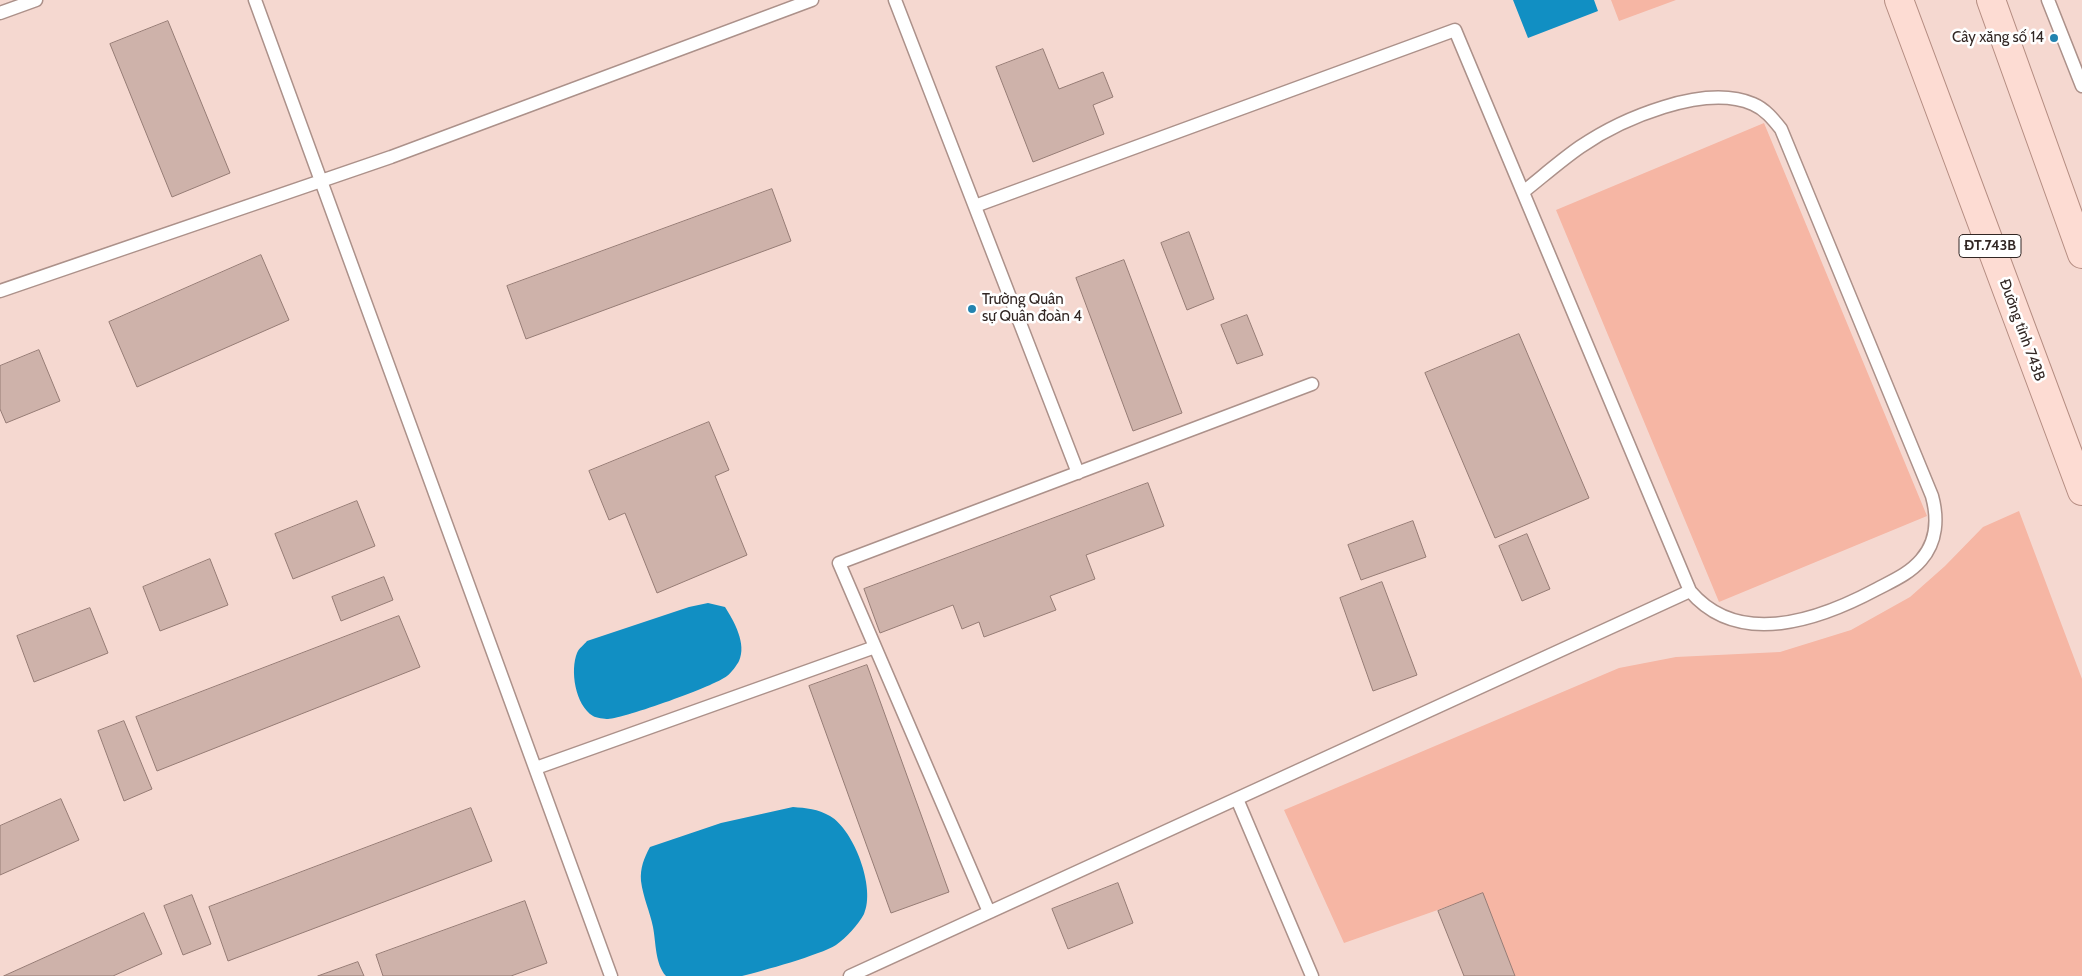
<!DOCTYPE html>
<meta charset="utf-8">
<style>
body{margin:0}
canvas{display:block;background:#f5d8d0}
</style>
<canvas width="2082" height="976"></canvas>
<script>
const ctx = document.querySelector('canvas').getContext('2d');
ctx.lineJoin = 'round';
function fill(path, color) { ctx.fillStyle = color; ctx.fill(path, 'evenodd'); }
function trace(path, color, width, dash) { ctx.strokeStyle = color; ctx.lineWidth = width; ctx.lineCap = dash ? 'butt' : 'round'; ctx.setLineDash(dash || []); ctx.stroke(path); }
function label(font, color, halo, rows, align = 'center') {
  ctx.font = font + ' Cabin,sans-serif'; ctx.lineWidth = 5; ctx.setLineDash([]); ctx.textBaseline = 'middle'; ctx.strokeStyle = halo; ctx.fillStyle = color; for (const [text, x, y, turn = 0] of rows) {
    ctx.save(); ctx.translate(x, y); ctx.rotate((+turn || 0) * Math.PI / 180); ctx.textAlign = isNaN(turn) ? turn : align; if (halo) ctx.strokeText(text, 0, 0); ctx.fillText(text, 0, 0); ctx.restore();
  }
}
fill(new Path2D(`
 M1611 0H1676L1619 21Z
 M1764 123 1927 516 1719 602 1556 210Z
 M2019 511 2082 679V976H1515L1483 894 1344 943 1284 810 1619 668 1676 657 1780 652 1851 630 1910 597 1945 566 1983 527Z`), '#f6b6a4');
fill(new Path2D(`
 M1513 0H1594L1598 11 1528 38Z
 M708 603 725 607C734 621 747 644 739 661 737 665 731 673 727 676 715 686 625 718 608 719 605 719 596 718 593 716 575 705 570 670 577 653 579 648 584 645 587 641L689 607Z
 M793 807C806 808 818 809 830 816 854 830 876 888 864 914 858 925 846 938 836 945 820 955 762 971 742 976 725 976 686 976 666 976 655 964 656 942 653 927 650 912 643 897 641 881 640 868 644 858 650 847L721 823Z`), '#118fc3');
const building = new Path2D(`
 M168 21 230 173 172 197 110 44Z
 M1043 49 1059 89 1103 72 1113 97 1093 105 1104 134 1033 162 996 67Z
 M772 189 791 241 526 339 507 286Z
 M1189 232 1214 299 1187 310 1161 243Z
 M261 255 289 320 137 387 109 322Z
 M1124 260 1182 413 1133 431 1076 278Z
 M1247 315 1263 355 1237 364 1221 325Z
 M1519 334 1589 498 1495 538 1425 373Z
 M39 350 60 401 6 423 0 409V366Z
 M709 422 729 470 715 476 747 555 657 593 625 513 609 520 589 471Z
 M1148 483 1164 526 1086 555 1095 579 1050 596 1056 610 984 637 979 622 962 629 953 605 880 633 864 589Z
 M357 501 375 546 293 579 275 534Z
 M1413 521 1426 557 1361 580 1348 545Z
 M1527 534 1550 589 1522 601 1499 546Z
 M210 559 228 605 160 631 143 587Z
 M384 577 393 600 341 621 332 597Z
 M1382 582 1417 675 1373 691 1340 598Z
 M90 608 108 653 34 682 17 636Z
 M399 616 420 667 157 771 136 717Z
 M867 665 949 892 891 913 809 686Z
 M124 721 152 789 124 801 98 731Z
 M61 799 79 840 0 875V826Z
 M471 808 492 861 228 961 209 907Z
 M1118 883 1133 923 1068 949 1052 909Z
 M1483 893 1515 976H1464L1438 911Z
 M192 895 211 944 183 955 164 906Z
 M525 901 547 963 511 976H383L376 955Z
 M144 913 162 954 113 976H4Z
 M358 962 364 976H318Z`);
fill(building, '#ceb2aa');
trace(building, '#967c75', 1);
const lane = new Path2D(`
 M255 0 611 976
 M895 0 1078 473
 M2048 0 2082 86
 M0 13 36 0
 M1523 192C1542 177 1560 161 1580 147 1621 119 1704 83 1753 104 1765 109 1773 119 1781 129L1932 496C1938 518 1937 542 1921 560 1909 574 1892 581 1877 589 1821 619 1739 649 1690 591
 M0 291 391 157 812 0
 M536 768 875 647
 M1237 799 1312 976
 M989 912 839 563 1312 384
 M850 976 1690 591 1455 30 975 206`);
const primary = new Path2D(`
 M1899 0 2082 491
 M1991 0 2082 254`);
trace(lane, '#ac918a', 15);
trace(primary, '#b58d82', 30);
trace(lane, '#fff', 12);
trace(primary, '#fddcd3', 28);
for (const [x, y, r, color] of [
 [2054,38,5,"#2383af"],
 [972,309,5,"#2383af"]
]) { const dot = new Path2D(); dot.arc(x, y, r, 0, 2 * Math.PI); ctx.fillStyle = color; ctx.fill(dot); trace(dot, '#fff', 2); }
for (const [x, y, w] of [
 [1990,246,62]
]) { const box = new Path2D(); box.roundRect(x - w / 2, y - 11.5, w, 23, 4); ctx.fillStyle = '#fff'; ctx.fill(box); trace(box, '#322724', 1); }
label('bold 14px', '#322724', null, [
 ["ĐT.743B",1990,246]
]);
label('15px', '#322724', '#fff', [
 ["Cây xăng số 14",2044,38],
 ["Trường Quân",982,300,"left"],
 ["sự Quân đoàn 4",982,317,"left"]
], 'right');
label('15px', '#322724', '#fff', [
 ["Đường tỉnh 743B",2022,330,70]
]);
</script>
